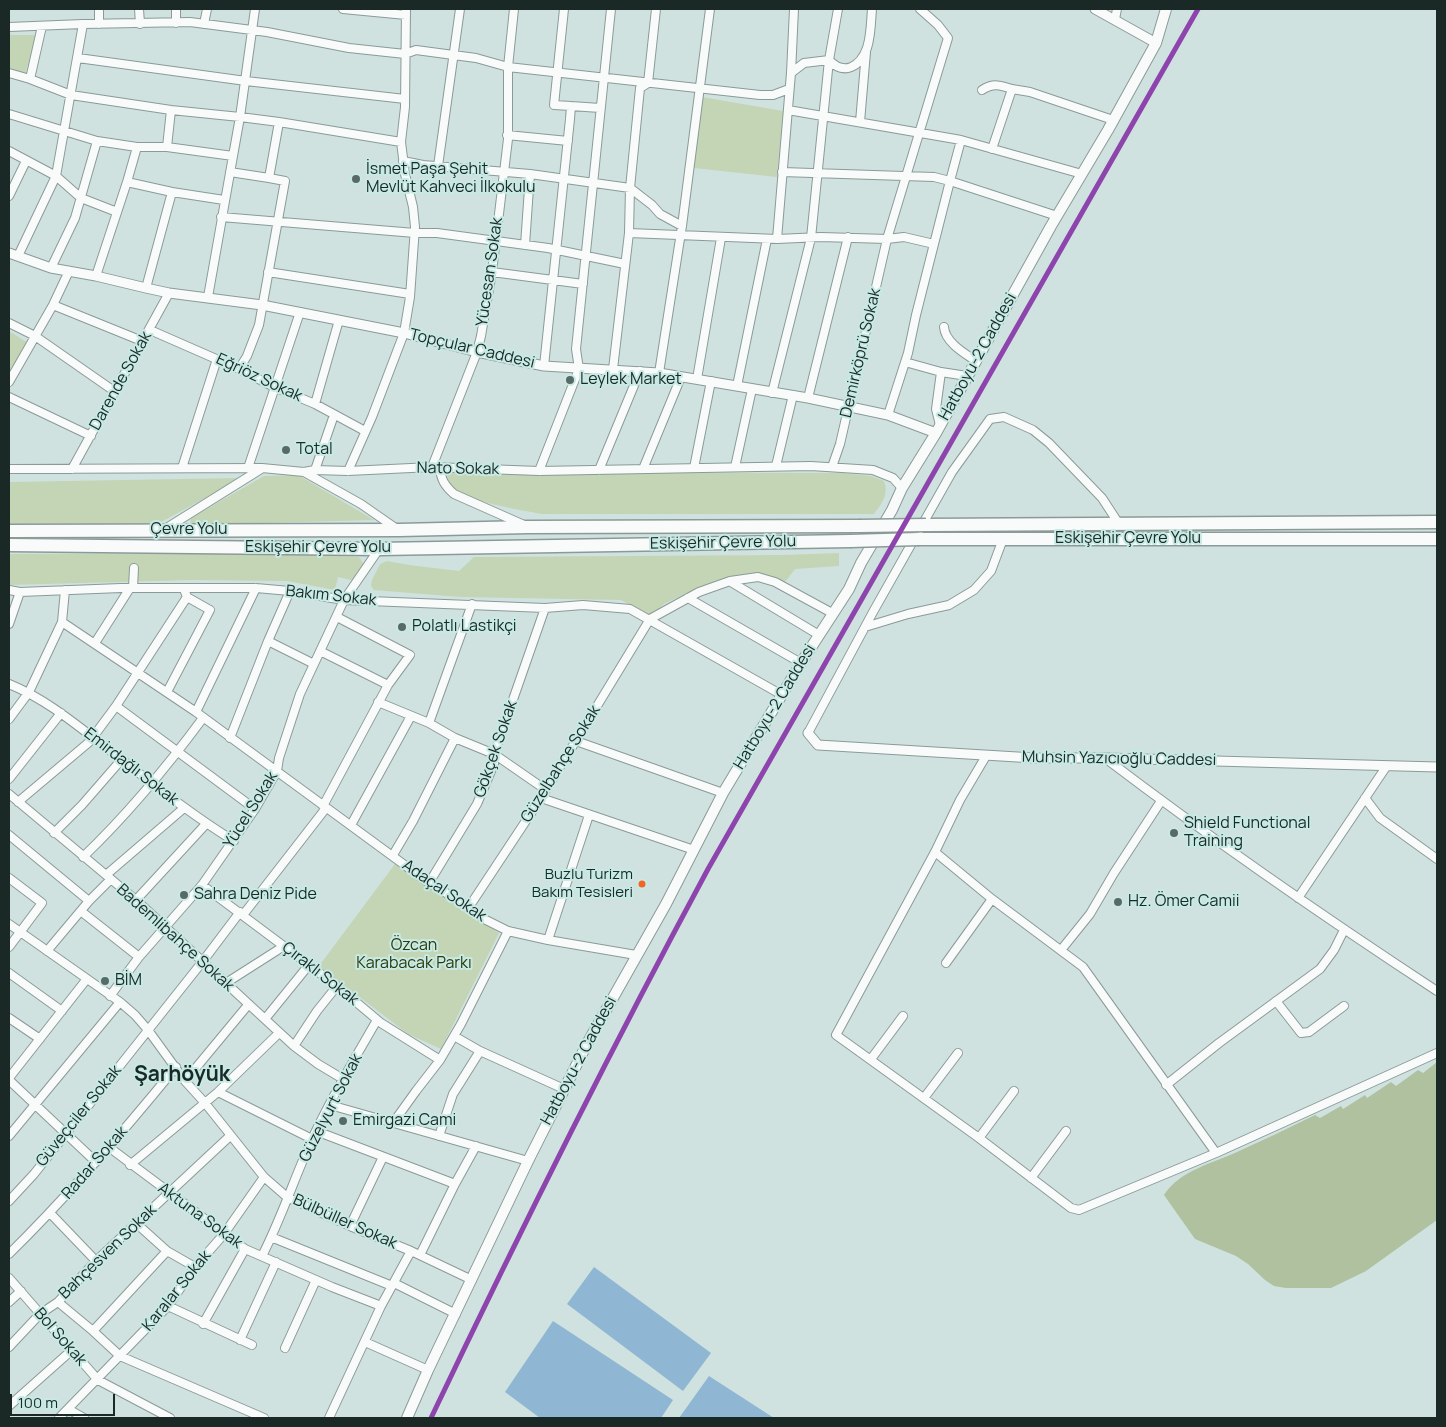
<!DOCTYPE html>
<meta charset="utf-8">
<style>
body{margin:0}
#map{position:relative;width:1446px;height:1427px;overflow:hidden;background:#cfe2df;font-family:Manrope,sans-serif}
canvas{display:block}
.frame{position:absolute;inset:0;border:10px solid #1a2826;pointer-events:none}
.scale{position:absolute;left:10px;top:1394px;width:105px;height:22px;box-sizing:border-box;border:2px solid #1a2826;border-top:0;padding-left:6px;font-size:15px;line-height:18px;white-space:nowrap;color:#1a2826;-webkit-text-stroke:4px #c7eae4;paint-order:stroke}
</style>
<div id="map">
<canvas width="1446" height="1427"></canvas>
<div class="frame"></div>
<div class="scale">100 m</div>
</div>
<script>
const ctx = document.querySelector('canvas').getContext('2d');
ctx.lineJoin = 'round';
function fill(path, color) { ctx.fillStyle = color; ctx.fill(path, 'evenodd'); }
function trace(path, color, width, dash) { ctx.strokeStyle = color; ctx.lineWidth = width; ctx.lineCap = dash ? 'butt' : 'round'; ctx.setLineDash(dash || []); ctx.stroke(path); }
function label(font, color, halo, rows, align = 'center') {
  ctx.font = font + ' Manrope,sans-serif'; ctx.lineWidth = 4; ctx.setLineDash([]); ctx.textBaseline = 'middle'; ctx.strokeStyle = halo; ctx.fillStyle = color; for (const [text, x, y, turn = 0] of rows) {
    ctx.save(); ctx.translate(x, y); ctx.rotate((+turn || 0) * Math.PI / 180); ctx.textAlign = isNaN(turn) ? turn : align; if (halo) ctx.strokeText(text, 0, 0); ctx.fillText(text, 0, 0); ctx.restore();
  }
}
fill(new Path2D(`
 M9 35H37L25 74 9 69Z
 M702 97 783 111 777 177 694 168Z
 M9 331 28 343 9 374Z
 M446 472 843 473 871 476 884 481C889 495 882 503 874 514H542C521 510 465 502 452 486 449 483 447 476 446 472Z
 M298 475 374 520 190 525 191 518 264 476Z
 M240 478V479L161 522 126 525 9 528V482Z
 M284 553 359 557 365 566 355 581 338 577 335 590 287 581 191 580 9 585V554Z
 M839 553V566L795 569 785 582 758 575 732 577 689 592 664 604 651 616 621 600 461 597 374 590 371 586 372 580 380 564 387 561 409 565 459 571 474 557 784 555Z
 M395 864 499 933 441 1049 408 1034 319 966Z`), '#c3d5b5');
fill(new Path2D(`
 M1437 1062V1220L1366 1271 1331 1288H1286L1274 1286 1265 1280 1248 1264 1236 1256 1195 1239 1164 1195C1179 1171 1213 1163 1237 1152 1263 1140 1289 1128 1315 1115L1320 1118 1341 1106 1343 1109 1365 1095 1367 1098 1391 1082 1396 1086 1418 1070 1423 1073Z`), '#afc19f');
fill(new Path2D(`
 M594 1267 711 1353 683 1391 567 1304Z
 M553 1321 673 1400 661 1418H540L505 1392Z
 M709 1376 774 1418H679Z`), '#8fb7d4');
const minor = new Path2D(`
 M99 9V24
 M139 9 140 24
 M343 9 406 15
 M838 9 829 60C844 76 860 67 867 48 871 36 871 21 872 9
 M1115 19 1117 9
 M176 23V9
 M204 24 207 9
 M9 27 83 24
 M78 58 246 81 405 99
 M9 73 30 79 71 95 171 110 240 117 233 156
 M791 73 794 9
 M30 79 42 26
 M982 90C993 83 1000 85 1012 89
 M571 106 600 108
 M788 110 961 140 1082 174
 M9 114 97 141 137 147H167L233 156 208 297
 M279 122 401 142
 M860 122 866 52
 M507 135 568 141
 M167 147 171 110
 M992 149 1012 89 1030 92 1113 120
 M9 151 56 176 81 198 117 212
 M403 161 423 165 530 174 630 188 652 205 660 214 682 226
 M438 166 460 9
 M230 172 269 178
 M782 172 934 177 950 181 961 140
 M127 182 137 147
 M9 196 26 161
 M221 217 415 233H437L548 248 625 264
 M629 233 777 239 821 237 887 239 904 237 934 244 950 181 1057 216
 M525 245 530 174
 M18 256 56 176 83 24 190 22 267 32 349 48 405 54 416 50 476 58 508 67 760 95H773L789 89
 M51 268 75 218 97 141
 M268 272 410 294
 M492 272 583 284
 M96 276 127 182 172 192
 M146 288 172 192 224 200
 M53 305 142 341
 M9 323 35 336 114 391
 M944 327C945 342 964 353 976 361
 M150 330 239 369 274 387 315 404 365 431
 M905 362 941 372 936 409 940 425
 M544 366 570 119 571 106 554 105 564 9
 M239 369 247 356 259 325 285 181 269 178 279 122 240 117 255 9
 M613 369 629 233 630 188 640 88 648 83 656 9
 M941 372 967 376
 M659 373 682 226 710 9
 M697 379 721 238
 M9 382 53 305 69 271
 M737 386 767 239
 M772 393 811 238 829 60 804 63 791 73 777 239
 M9 397 91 436
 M808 398 848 237
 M315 404 339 320
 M888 415 908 353 916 315 934 244
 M776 466 793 395
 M432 467 477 352 481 336 492 272 508 139V67L514 9
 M735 467 752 389
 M832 467 840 444 887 239 948 38 938 25 920 9
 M182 468 217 359
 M248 468 300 312
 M440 468C441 480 445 486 454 494L524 525
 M694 468 711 381
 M9 469 262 468 304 472 315 470 348 471 432 467 539 471 811 466 873 470 893 478 902 488
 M72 469 169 293
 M643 469 681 377
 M315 470 334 415
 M599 470 640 371
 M348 471 372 417 404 333 410 297 415 227 413 207 405 174 401 142 405 107 406 9
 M539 471 579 369 576 349 611 9
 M304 472 361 504 397 529
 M165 529 261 469
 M731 582 819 635
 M133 588 134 568
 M9 590 20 592 121 588H256L290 591 344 600 545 608 583 605 630 609 782 695
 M688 598 801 663
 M62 622 196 712 425 880 469 907 484 919 508 931 548 940 636 955
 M9 624 20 592
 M865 627 908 614 949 605 974 590 991 571 1003 539
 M268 641 314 664
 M95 643 130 588
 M320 651 388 685
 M9 684C41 697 68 718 95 739 141 774 185 811 234 841
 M167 692 210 610 187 597
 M378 702 429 723 455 738 494 754 546 790
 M116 706 255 809
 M196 712 256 588
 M9 719 29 692 62 622 65 590
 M429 723 472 604
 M808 733 873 612 952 472 990 419 1004 417 1033 430 1049 443 1102 498 1119 524
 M230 738 268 641 290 591
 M576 741 723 793
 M986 756 960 800 935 852 836 1035 979 1138 1071 1208 1079 1210 1091 1205 1216 1153 1437 1053
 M1105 758C1213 840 1324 917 1437 991
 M9 779 61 713
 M9 794 136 900 294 1046 318 1064 343 1079
 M541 798 694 850
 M1365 798 1380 818 1437 859
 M18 802 94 738 96 733 116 706 187 597 184 589
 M323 806 388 685 410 655 337 617
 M351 825 411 716
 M54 833 82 805 122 759
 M9 835 89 901
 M935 852 992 899 1083 967 1216 1153
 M393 855 413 821 455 738
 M83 857C128 814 166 768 203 718
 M106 875 184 808
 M9 878 42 903 9 947
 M429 883 477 804 494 764V754L545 608
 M202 885 337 986 381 1023 440 1060
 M1298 898 1386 767
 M136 900 206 824
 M469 907 541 798 650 619 699 592 730 581 758 577 775 582 832 613
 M82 912 139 957
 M243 915 326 808
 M9 924 120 1002 135 1015 148 1030 185 1081 205 1103 264 1177 287 1197 350 1226 411 1251 472 1280
 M548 940 589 815
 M1061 950 1090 914 1114 873 1161 801
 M47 951 89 901 111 879
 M946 963 992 899
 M9 973 62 1011
 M226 983 284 946
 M110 996 139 957 202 885 255 809 277 771 279 758 300 694 344 600 379 549
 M1276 1001 1301 1033 1309 1032 1344 1006
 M9 1018 40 1039
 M265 1019 308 966
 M454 1036 480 1051 564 1089
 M294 1046 317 1011 337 986
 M871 1059 903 1016
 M9 1078 86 980
 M9 1080 96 1162
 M185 1081 248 1005
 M1166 1085 1219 1043 1320 969 1334 950 1344 930
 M218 1092 312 1139
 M924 1098 958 1053
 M330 1105 528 1161
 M393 1123 416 1091 440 1060 461 1024 508 931
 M316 1131 455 1184
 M9 1136 120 1002
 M439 1136 453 1094 480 1051
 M979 1138 1014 1091
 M110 1148 245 1249 332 1287 381 1306
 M130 1165 218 1092 279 1033
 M1031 1178 1066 1131
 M9 1201 34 1174 203 961 240 912
 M50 1213 96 1261
 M137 1224 167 1251 195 1267
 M350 1226 383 1157
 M271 1237 392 1286
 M9 1254C69 1195 123 1132 176 1067
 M420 1255 455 1184 476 1146
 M262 1256C282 1217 295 1176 313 1137 332 1096 355 1058 377 1020
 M9 1278 98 1380 170 1418
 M394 1283 456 1314
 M9 1302 21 1291
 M58 1302 93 1331 120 1356 264 1418
 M168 1306 252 1345
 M203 1324 245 1249
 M93 1331 167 1251
 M240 1340 276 1262
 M365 1342 428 1370
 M9 1347 40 1314 58 1302 96 1261 230 1136
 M285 1348 316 1280
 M9 1406 72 1350
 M68 1409 84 1418
 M59 1418 168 1306 195 1267 224 1234 264 1177
 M329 1418 381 1306 411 1251`);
const tertiary = new Path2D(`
 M1095 9 1156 43
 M9 253 51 268 96 276 146 288 169 293 262 305 404 333 477 352 544 366 659 373 808 398 888 415 936 433
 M808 733 818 745 1034 758H1105L1437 767`);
const secondary = new Path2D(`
 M407 1418 428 1370 528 1161 588 1042 666 904 723 793 801 663 849 589 861 563 892 510 902 488 936 433 1051 226 1108 130 1156 43 1166 9`);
const trunk = new Path2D(`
 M926 525 1437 522
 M9 531 399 530 528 527 859 526
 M919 539H1437
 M9 545 379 549 850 541`);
trace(minor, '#8b9a98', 10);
trace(tertiary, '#8b9a98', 11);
trace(secondary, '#8b9a98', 12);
trace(trunk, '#8b9a98', 15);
trace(minor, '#f8fbfa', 8);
trace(tertiary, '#f8fbfa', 9);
trace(secondary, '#f8fbfa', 10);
trace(trunk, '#f8fbfa', 12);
const trunkBridge = new Path2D(`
 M859 526 926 525
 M850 541 919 539`);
trace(trunkBridge, '#8b9a98', 15, []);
trace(trunkBridge, '#f8fbfa', 12);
trace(new Path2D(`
 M431 1418C519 1233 611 1049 708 869L1198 9`), '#8e44ad', 5);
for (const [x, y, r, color] of [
 [356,179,5,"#596967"],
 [570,380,5,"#596967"],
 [286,450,5,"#596967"],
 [402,627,5,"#596967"],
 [1174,833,5,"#596967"],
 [642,884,4.5,"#f26522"],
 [184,895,5,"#596967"],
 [1118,902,5,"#596967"],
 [105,981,5,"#596967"],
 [343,1121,5,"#596967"]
]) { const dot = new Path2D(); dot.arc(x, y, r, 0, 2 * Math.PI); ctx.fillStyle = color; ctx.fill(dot); trace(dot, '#c7eae4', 2); }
label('15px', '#1a2826', '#c7eae4', [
 ["Buzlu Turizm",633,875],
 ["Bakım Tesisleri",633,893]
], 'right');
label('16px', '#1a2826', '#c7eae4', [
 ["İsmet Paşa Şehit",366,170],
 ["Mevlüt Kahveci İlkokulu",366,188],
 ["Leylek Market",580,380],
 ["Total",296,450],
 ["Polatlı Lastikçi",412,627],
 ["Shield Functional",1184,824],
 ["Training",1184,842],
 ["Sahra Deniz Pide",194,895],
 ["Hz. Ömer Camii",1128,902],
 ["BİM",115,981],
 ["Emirgazi Cami",353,1121]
], 'left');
label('16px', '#1a2826', '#c7eae4', [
 ["Yücesan Sokak",490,272,-82],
 ["Topçular Caddesi",472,349,13],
 ["Demirköprü Sokak",861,353,-77],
 ["Hatboyu-2 Caddesi",978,357,-61],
 ["Eğriöz Sokak",259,378,25],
 ["Darende Sokak",121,381,-61],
 ["Nato Sokak",458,469,1],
 ["Çevre Yolu",189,530],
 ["Eskişehir Çevre Yolu",1128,539],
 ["Eskişehir Çevre Yolu",723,543,-1],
 ["Eskişehir Çevre Yolu",318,548],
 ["Bakım Sokak",331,596,6],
 ["Hatboyu-2 Caddesi",775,707,-59],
 ["Gökçek Sokak",496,749,-71],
 ["Muhsin Yazıcıoğlu Caddesi",1119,759,1],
 ["Güzelbahçe Sokak",561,764,-58],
 ["Emirdağlı Sokak",131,767,38],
 ["Yücel Sokak",251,810,-58],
 ["Adaçal Sokak",444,891,34],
 ["Bademlibahçe Sokak",175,938,42],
 ["Çıraklı Sokak",320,974,38],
 ["Hatboyu-2 Caddesi",579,1061,-62],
 ["Güzelyurt Sokak",331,1108,-63],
 ["Güveçciler Sokak",79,1116,-51],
 ["Radar Sokak",95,1163,-49],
 ["Aktuna Sokak",200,1216,36],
 ["Bülbüller Sokak",345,1222,24],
 ["Bahçesven Sokak",108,1252,-44],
 ["Karalar Sokak",177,1291,-51],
 ["Bol Sokak",60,1337,49]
]);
label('16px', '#2d390b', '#c7eae4', [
 ["Özcan",414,946],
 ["Karabacak Parkı",414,964]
]);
label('bold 21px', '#1a2826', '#c7eae4', [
 ["Şarhöyük",182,1075]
]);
</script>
